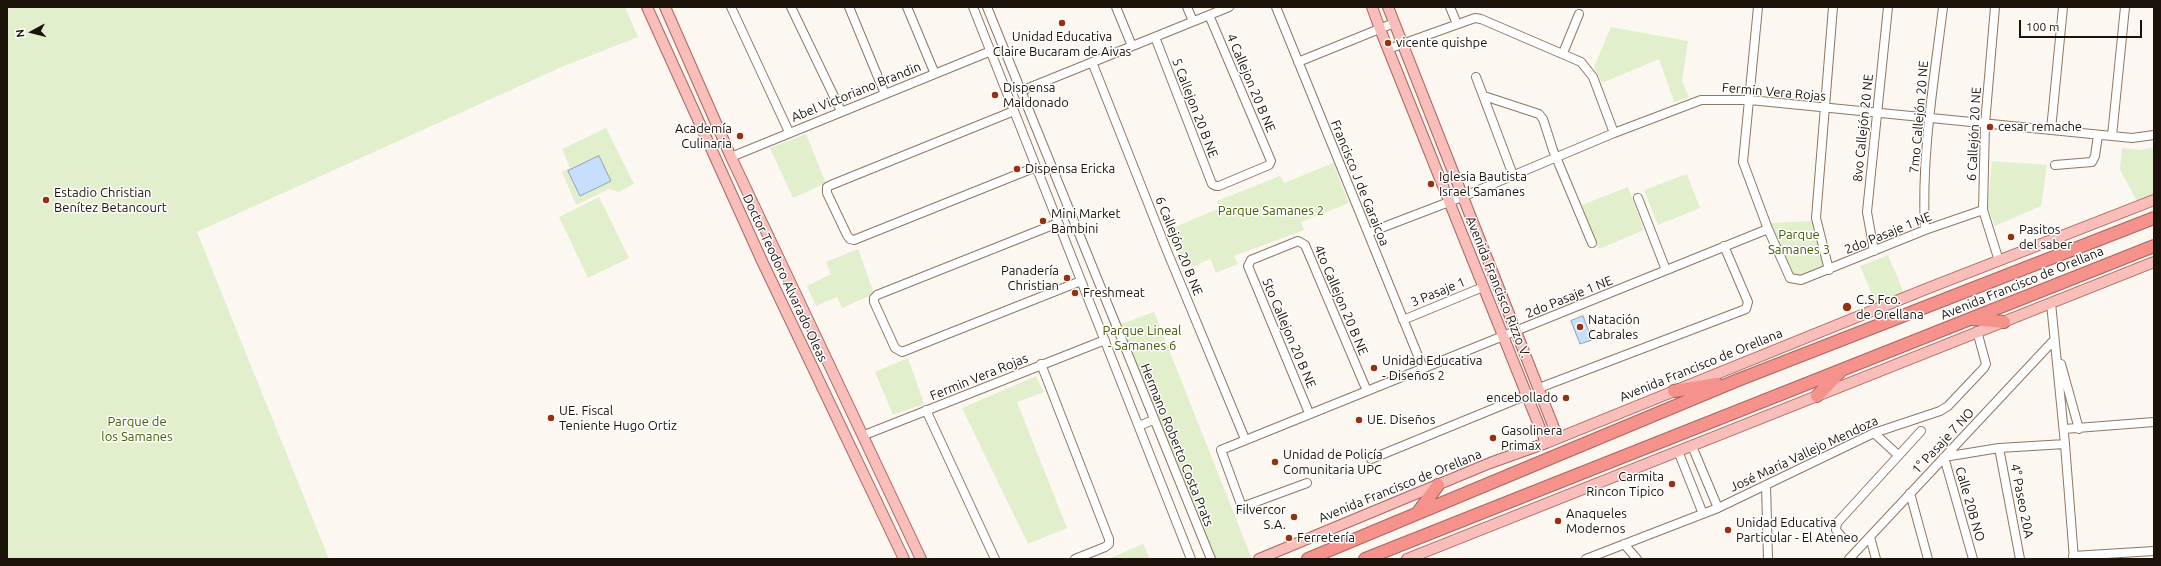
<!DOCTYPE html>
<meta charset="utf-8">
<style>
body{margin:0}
#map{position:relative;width:2161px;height:566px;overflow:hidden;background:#fdf7f2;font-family:Ubuntu,sans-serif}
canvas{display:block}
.frame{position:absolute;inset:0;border:8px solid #1b1209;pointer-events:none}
.north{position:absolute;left:12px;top:12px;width:40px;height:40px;-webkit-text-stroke:3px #fff;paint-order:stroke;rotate:263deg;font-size:11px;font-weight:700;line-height:16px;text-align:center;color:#1b1209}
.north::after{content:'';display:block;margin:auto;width:14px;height:18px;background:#1b1209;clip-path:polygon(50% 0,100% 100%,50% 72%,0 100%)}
.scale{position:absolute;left:2019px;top:20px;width:123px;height:18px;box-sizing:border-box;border:2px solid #1b1209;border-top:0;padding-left:5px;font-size:12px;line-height:14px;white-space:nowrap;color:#1b1209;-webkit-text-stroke:3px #fff;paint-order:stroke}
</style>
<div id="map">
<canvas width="2161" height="566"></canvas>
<div class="frame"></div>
<div class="north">N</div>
<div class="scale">100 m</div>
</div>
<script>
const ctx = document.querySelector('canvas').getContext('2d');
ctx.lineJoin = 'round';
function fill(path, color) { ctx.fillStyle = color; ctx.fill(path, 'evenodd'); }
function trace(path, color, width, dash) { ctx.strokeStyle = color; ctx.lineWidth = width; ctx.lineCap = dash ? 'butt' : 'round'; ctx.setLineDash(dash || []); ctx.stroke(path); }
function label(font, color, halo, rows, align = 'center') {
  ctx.font = font + ' Ubuntu,sans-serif'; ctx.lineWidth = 3; ctx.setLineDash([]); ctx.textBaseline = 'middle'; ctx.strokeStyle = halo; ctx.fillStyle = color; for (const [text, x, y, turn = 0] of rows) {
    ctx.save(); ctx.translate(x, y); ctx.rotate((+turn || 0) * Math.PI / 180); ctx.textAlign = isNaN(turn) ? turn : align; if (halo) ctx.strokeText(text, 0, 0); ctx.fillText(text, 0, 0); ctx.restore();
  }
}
fill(new Path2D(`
 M7 7H625L638 37 564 66 197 232 329 559H7Z
 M1611 27 1688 41 1682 81 1689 97 1674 102 1659 59 1602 83 1594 67Z
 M606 128 634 184 619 192 609 189 576 205 562 172 570 168 562 149Z
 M806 134 826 183 793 198 770 148Z
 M2154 147V195L2137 201 2120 170 2122 148 2140 150Z
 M1992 161 2047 165 2041 206 1995 226 1988 208Z
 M1333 163 1349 203 1301 222 1304 230 1234 256 1238 264 1216 273 1210 259 1187 269 1168 230 1220 208 1217 201 1280 176 1284 183Z
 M1687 174 1700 208 1658 225 1644 190Z
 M1628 187 1644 230 1599 249 1582 205Z
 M599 197 629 258 588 278 559 217Z
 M1814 221 1825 270 1794 277 1781 251 1771 223Z
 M858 249 874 294 842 308 837 297 816 306 807 286 831 274 826 262Z
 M1888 255 1904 293 1876 304 1860 266Z
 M1154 312 1252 559H1211L1116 326Z
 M908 358 924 404 893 415 875 372Z
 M1036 376 1044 392 1017 402 1067 528 1028 544 962 408Z
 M1143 544 1150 559H1108Z`), '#e1efcc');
const water = new Path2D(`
 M599 156 611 181 580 196 568 171Z
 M1583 316 1592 340 1580 344 1571 321Z`);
fill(water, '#c7dffc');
trace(water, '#93a2b3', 1);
const minor = new Path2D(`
 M731 7 789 132
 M791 7 841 111
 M849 7 885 94
 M907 7 935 74
 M973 7 1191 559
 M987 7 1211 559
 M1116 7 1132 46
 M1187 7 1193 21
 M1276 7 1423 368
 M1450 7 1457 24
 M1758 7 1743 162 1768 229 1790 278 1801 280 1925 230 1983 210
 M1995 7 1985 124 1983 210 1999 261
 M1155 37 1212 184 1216 186H1219L1269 165 1271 161 1209 15
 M1388 49 1475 18 1481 19 1581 62 1593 77 1614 133
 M1563 53 1579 14
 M1092 62 1167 251 1245 439
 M1298 62 1394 23
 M1476 77 1513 175
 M1021 91 1229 7
 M1484 96 1539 114 1543 119 1553 150 1592 243
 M1014 111 831 185 827 187V193L847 235 850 239 854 240 1036 167
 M2051 130 2063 7
 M2112 136 2125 7
 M731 157 991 51
 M2055 165 2092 162 2095 156 2098 135
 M1638 198 1666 270
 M1058 223 877 295 874 298V302L895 348 902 352 1081 281
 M1925 230C1921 156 1934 81 1943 7
 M1368 233 1462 197 1614 133 1701 100H1750L2132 138 2154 135
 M1874 251 1867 212 1888 7
 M1829 270 1816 218 1833 7
 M2051 303 2065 444 2074 559
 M1403 320 1483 287
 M1041 364 1109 539V544L1105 547 1075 559
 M2061 364 2079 429
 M1539 388 1746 309 1748 302 1724 246
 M926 410 995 559
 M1309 413 1248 266 1251 260 1298 241 1305 245 1367 391
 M1139 426 1153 420
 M2064 429 2154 422
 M1874 433 1898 455
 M862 436 1105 340
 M1692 446 1718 508
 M1999 448 2020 559
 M1678 451 1703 514
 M1371 459 1527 395
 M1307 483 1242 507 1221 450 1768 229
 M1766 485 1768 559
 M1910 493 1928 559
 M1842 537 1836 530 1837 523 1921 431
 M1870 537 1876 559
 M1624 544 1637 559
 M2073 556 2154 551
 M1586 559 1718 508 1874 433 1940 411 1948 406 1984 368 1986 364 1977 331
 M1849 559 2054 340
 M1973 559 1944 457 1999 448 2065 444`);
const major = new Path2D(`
 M647 7 762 261 904 559
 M665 7 731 157 921 559
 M1372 7 1380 29 1546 443
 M1388 7 1558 438
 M1259 559 1490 463 1546 443 1926 289 2154 200
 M1407 559 2154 262`);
const highway = new Path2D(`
 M1972 319 2004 322
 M1674 391 1717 384
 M1817 396 1840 372
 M1419 511 1438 485
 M1308 559 1738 380 2154 218
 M1365 559 2154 246`);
trace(minor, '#8e7761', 10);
trace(major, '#a9655e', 12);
trace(highway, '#a9655e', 14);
trace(minor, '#fff', 8);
trace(major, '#f9beb9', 10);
trace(highway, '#f5928b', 12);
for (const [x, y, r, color] of [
 [1062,23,4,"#97300f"],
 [1388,43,4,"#97300f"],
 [995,95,4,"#97300f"],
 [1990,127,4,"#97300f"],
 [740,136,4,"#97300f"],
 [1017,169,4,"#97300f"],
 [1431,184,4,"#97300f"],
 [46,200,4,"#97300f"],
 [1043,221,4,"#97300f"],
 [2011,237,4,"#97300f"],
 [1067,278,4,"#97300f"],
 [1075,293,4,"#97300f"],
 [1847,307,5,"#97300f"],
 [1580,327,4,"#97300f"],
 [1374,368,4,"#97300f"],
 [1566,398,4,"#97300f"],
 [551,418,4,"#97300f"],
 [1359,420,4,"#97300f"],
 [1493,438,4,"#97300f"],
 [1275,462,4,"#97300f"],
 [1672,484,4,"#97300f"],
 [1294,517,4,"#97300f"],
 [1558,521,4,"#97300f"],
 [1728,530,4,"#97300f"],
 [1289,538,4,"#97300f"]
]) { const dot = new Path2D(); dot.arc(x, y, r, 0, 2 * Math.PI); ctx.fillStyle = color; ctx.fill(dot); trace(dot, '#fff', 1.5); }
label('13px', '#1b1209', '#fff', [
 ["Unidad Educativa",1062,37,"center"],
 ["Claire Bucaram de Aivas",1062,52,"center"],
 ["vicente quishpe",1396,43],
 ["Dispensa",1003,88],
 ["Maldonado",1003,103],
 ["cesar remache",1998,127],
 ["Academía",732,129,"right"],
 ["Culinaria",732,144,"right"],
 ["Dispensa Ericka",1025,169],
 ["Iglesia Bautista",1439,177],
 ["Israel Samanes",1439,192],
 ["Estadio Christian",54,193],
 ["Benítez Betancourt",54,208],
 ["Mini Market",1051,214],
 ["Bambini",1051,229],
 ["Pasitos",2019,230],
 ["del saber",2019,245],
 ["Panadería",1059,271,"right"],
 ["Christian",1059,286,"right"],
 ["Freshmeat",1083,293],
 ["C.S Fco.",1856,300],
 ["de Orellana",1856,315],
 ["Natación",1588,320],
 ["Cabrales",1588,335],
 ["Unidad Educativa",1382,361],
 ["- Diseños 2",1382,376],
 ["encebollado",1558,398,"right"],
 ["UE. Fiscal",559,411],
 ["Teniente Hugo Ortiz",559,426],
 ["UE. Diseños",1367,420],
 ["Gasolinera",1501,431],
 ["Primax",1501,446],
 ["Unidad de Policía",1283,455],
 ["Comunitaria UPC",1283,470],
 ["Carmita",1664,477,"right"],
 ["Rincon Tipico",1664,492,"right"],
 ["Filvercor",1286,510,"right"],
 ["S.A.",1286,525,"right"],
 ["Anaqueles",1566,514],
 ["Modernos",1566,529],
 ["Unidad Educativa",1736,523],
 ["Particular - El Ateneo",1736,538],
 ["Ferretería",1297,538]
], 'left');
label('13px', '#1b1209', '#fff', [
 ["4 Callejon 20 B NE",1251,83,67],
 ["Abel Victoriano Brandin",856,92,-22],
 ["Fermin Vera Rojas",1774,92,5],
 ["5 Callejon 20 B NE",1195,108,69],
 ["7mo Callejón 20 NE",1919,117,-85],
 ["8vo Callejón 20 NE",1863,128,-84],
 ["6 Callejón 20 NE",1974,134,-87],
 ["Francisco J de Garaicoa",1360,183,68],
 ["2do Pasaje 1 NE",1888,233,-22],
 ["6 Callejón 20 B NE",1179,246,68],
 ["Doctor Teodoro Alvarado Oleas",785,278,65],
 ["Avenida Francisco de Orellana",2022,283,-22],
 ["Avenida Francisco Rizzo V.",1498,287,68],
 ["3 Pasaje 1",1438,292,-22],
 ["2do Pasaje 1 NE",1569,297,-22],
 ["4to Callejon 20 B NE",1341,300,67],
 ["5to Callejon 20 B NE",1289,333,67],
 ["Avenida Francisco de Orellana",1701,365,-22],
 ["Fermin Vera Rojas",979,377,-22],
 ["1° Pasaje 7 NO",1943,441,-47],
 ["Hermano Roberto Costa Prats",1177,445,68],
 ["José María Vallejo Mendoza",1804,454,-25],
 ["Avenida Francisco de Orellana",1400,486,-22],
 ["4° Paseo 20A",2022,501,79],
 ["Calle 20B NO",1970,504,74]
]);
label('13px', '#465c02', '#fff', [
 ["Parque Samanes 2",1271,211],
 ["Parque",1799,235],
 ["Samanes 3",1799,250],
 ["Parque Lineal",1142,331],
 ["- Samanes 6",1142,346],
 ["Parque de",137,422],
 ["los Samanes",137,437]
]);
</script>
